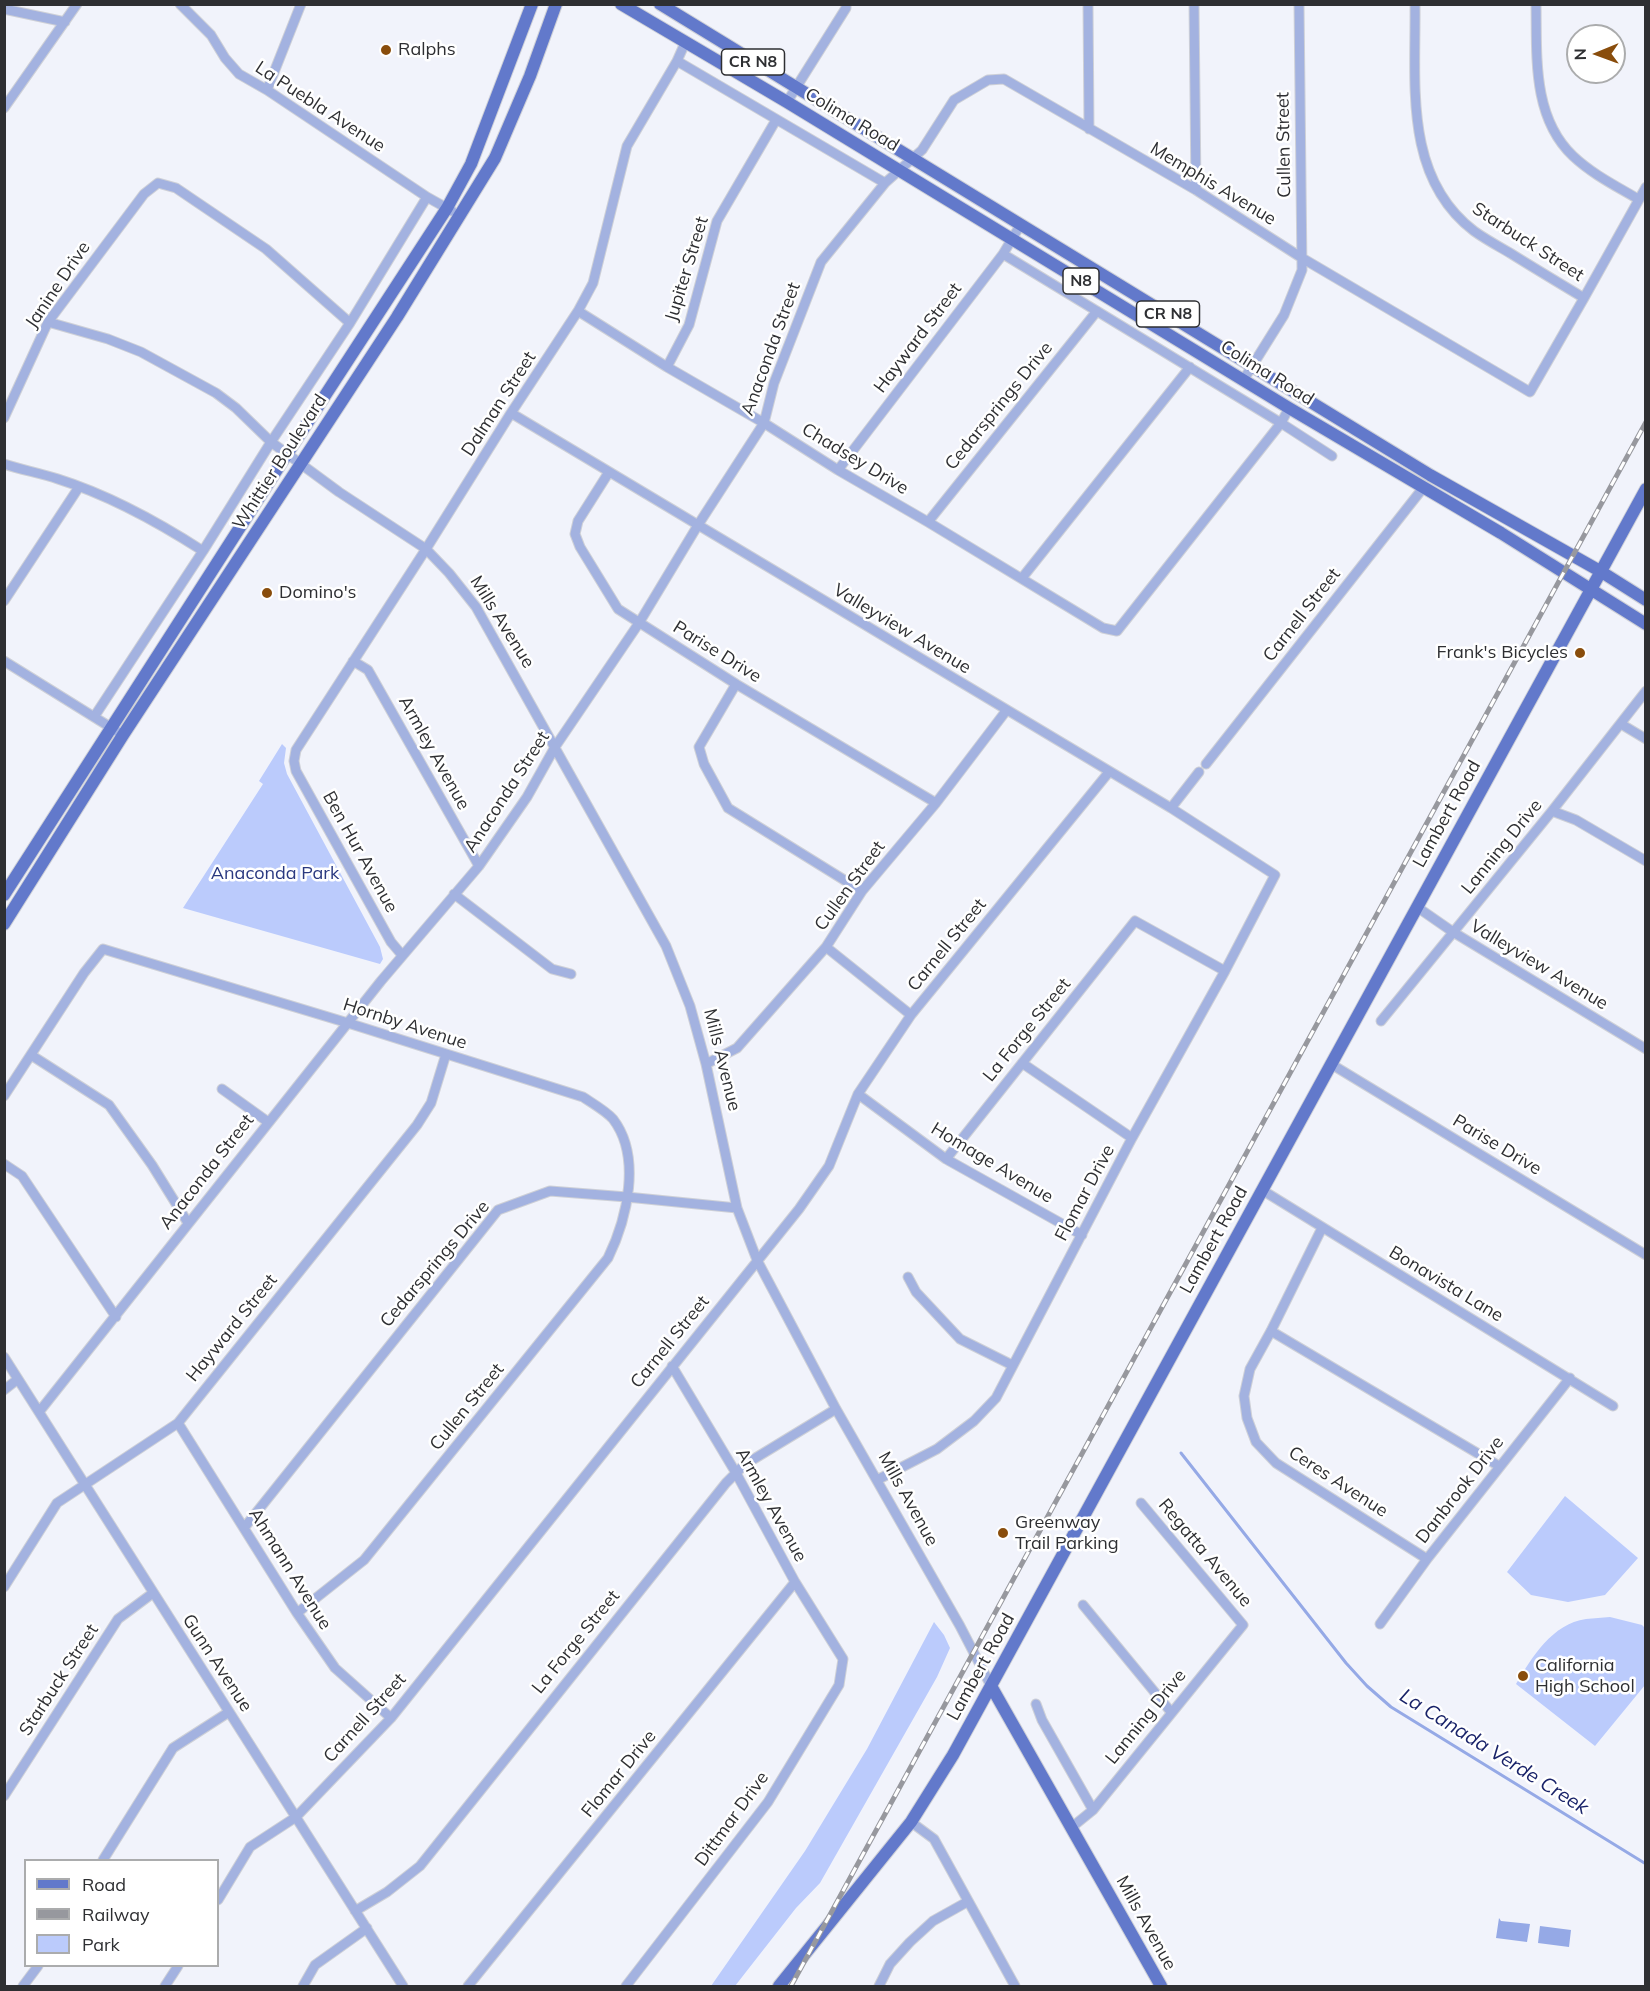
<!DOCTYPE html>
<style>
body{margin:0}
#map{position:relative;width:1650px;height:1991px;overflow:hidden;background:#f1f3fb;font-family:Mulish,sans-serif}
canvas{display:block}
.frame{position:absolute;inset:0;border:6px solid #2e2f32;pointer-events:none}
.legend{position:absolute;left:24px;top:1859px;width:195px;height:108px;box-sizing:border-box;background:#fff;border:2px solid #abacad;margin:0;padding:8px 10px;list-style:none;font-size:18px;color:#2e2f32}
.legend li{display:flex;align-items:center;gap:12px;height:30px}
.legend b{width:30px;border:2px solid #abacad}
.north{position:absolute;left:1566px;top:24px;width:60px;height:60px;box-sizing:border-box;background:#fff;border:2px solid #abacad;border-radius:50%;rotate:269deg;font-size:16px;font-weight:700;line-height:24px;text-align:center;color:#2e2f32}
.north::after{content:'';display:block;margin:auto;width:21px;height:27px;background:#894d0c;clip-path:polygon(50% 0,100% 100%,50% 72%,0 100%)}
</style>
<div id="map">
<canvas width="1650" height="1991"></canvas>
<div class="frame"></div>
<ul class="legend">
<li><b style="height:8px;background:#6279cb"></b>Road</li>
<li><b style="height:8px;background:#97989e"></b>Railway</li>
<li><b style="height:16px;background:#bbcbfc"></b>Park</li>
</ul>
<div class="north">N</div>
</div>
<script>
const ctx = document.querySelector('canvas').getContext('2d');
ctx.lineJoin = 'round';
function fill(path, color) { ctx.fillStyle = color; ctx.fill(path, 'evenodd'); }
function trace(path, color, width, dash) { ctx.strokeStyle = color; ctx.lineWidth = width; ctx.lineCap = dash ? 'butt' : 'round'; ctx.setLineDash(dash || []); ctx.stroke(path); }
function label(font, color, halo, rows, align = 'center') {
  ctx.font = font + ' Mulish,sans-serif'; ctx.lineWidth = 5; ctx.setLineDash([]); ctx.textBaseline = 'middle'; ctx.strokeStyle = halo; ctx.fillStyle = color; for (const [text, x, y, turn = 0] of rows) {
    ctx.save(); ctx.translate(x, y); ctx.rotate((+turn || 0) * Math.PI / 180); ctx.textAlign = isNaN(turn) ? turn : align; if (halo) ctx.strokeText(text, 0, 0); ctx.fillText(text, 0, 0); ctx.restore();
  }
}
fill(new Path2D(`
 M282 744 286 748 284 763 287 774 380 947 383 959 380 964 183 908 263 784 259 781Z
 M1565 1496 1638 1558 1605 1595 1568 1602 1531 1595 1507 1572Z
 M1610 1617 1642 1625 1645 1628V1685L1595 1746 1516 1684C1532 1657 1552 1624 1586 1619 1594 1618 1602 1618 1610 1617Z
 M934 1622 944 1635 950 1648 937 1677 820 1883 796 1908 735 1986H711L805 1851 867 1749Z`), '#bbcbfc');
fill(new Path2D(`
 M1499 1918 1501 1921 1530 1924 1527 1942 1496 1938Z
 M1540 1926 1571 1930 1569 1947 1538 1943Z`), '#95a9e6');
trace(new Path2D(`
 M1181 1453 1346 1663 1367 1686 1391 1707 1646 1864`), '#95a9e6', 3);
const minor = new Path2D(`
 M180 4 211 35 225 58 239 74 267 90 427 197 452 211
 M1088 4 1089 129
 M1194 4 1196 190
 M1415 4C1416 83 1403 177 1474 231 1485 239 1498 246 1510 253 1534 268 1559 283 1584 298
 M1536 4C1537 56 1532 117 1573 156 1592 174 1616 186 1638 199
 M4 9 65 22
 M677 61 885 183
 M267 90 301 4
 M787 102 846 8V4
 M4 108 77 4
 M1003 254 1281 423 1332 456
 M578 311 667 367 764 423 838 470 928 522 1103 628 1117 631 1281 423 1289 408
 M48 322 108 339 141 352 216 393 236 408 271 442 339 492 426 549 449 573 476 607 666 946 690 1006 706 1064 737 1208 757 1260 836 1409 960 1626 991 1686
 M667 367 689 325 717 221 776 120
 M1244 379 1284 315 1302 270 1299 4
 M511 413 1171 808 1275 875 1225 971 1132 1138 996 1398 974 1421 937 1449 877 1480
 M4 418 48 322 144 194 158 183 176 188 266 249 350 323
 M4 464C22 470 40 473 58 479 109 495 158 522 203 551
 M838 470 1003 254 1021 224
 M609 472 578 521 575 534 580 547 618 609 736 684 936 803
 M928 522 1097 311
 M1022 578 1190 367
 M4 601 79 487
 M4 661 123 735
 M353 661 368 670 479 866
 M736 684 699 747 704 764 728 808 862 891
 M94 717 203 551 271 442 350 323 427 197
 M1621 724 1646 739
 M1206 764 1423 488
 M1171 808 1199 772
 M1552 811 1576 820 1646 861
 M454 894 552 969 571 974
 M1417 907 1453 932 1646 1049
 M826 947 911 1015
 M402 955 391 942 296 771 294 761 296 750 426 549 511 413 578 311 593 283 627 146 677 61 685 43
 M1381 1021 1552 811 1646 691
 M31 1055 109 1105 152 1165 188 1223
 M1022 1063 1132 1138
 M706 1064 737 1048 826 947 862 891 936 803 1006 711
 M1331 1064 1646 1255
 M222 1089 268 1122
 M858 1094 946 1159 1082 1235
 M4 1096 84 973 103 949 348 1023 583 1097C592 1103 606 1111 613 1119 642 1157 627 1219 608 1258L364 1560 297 1613
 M946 1159 1135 921 1225 971
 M4 1164 22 1176 116 1317
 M1262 1190 1613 1406
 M1322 1228 1271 1331 1250 1369 1244 1396 1247 1418 1256 1442 1276 1463 1427 1559
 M908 1277 916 1292 960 1339 1012 1365
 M1271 1331 1499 1466
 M4 1357 403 1986
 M4 1390 18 1379
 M39 1412 381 981 479 866 527 797 555 747 639 623 698 525 764 423 774 383 821 262 885 183 922 150 954 100 988 80 1004 79 1196 190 1302 258 1530 392 1584 298 1646 187
 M178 1423 297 1613 335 1668 391 1718
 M244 1528 498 1210 550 1191 627 1197 737 1208
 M4 1587 57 1503 178 1423 417 1125 431 1103 446 1054
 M1083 1605 1171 1712
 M1380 1624 1427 1559 1570 1378
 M1036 1704 1042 1720 1093 1810
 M4 1796 118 1619 153 1593
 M911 1822 934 1839 1015 1986
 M1072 1827 1093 1810 1243 1625 1141 1503
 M103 1860 173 1748 229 1712
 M218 1900 250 1847 296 1817 391 1718 799 1209 829 1166 858 1094 911 1015 1109 772
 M355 1911 387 1892 420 1866 726 1483 744 1465 836 1409
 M23 1986 38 1966
 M165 1986 178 1966
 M303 1986 315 1965 367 1928
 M468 1986 795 1582
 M626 1986 768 1802 839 1685 843 1659 795 1582 736 1473 672 1366
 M879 1986 890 1964 910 1942 933 1921 967 1902`);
const major = new Path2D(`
 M621 4 787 102 1289 408 1501 533 1646 624
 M660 4 1430 475 1600 571 1646 600
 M4 895 287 454 447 208 471 164 532 4
 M4 924 123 735 397 317 495 158 530 76 556 4
 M991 1686 1161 1986
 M779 1986 911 1822 953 1755 1646 489`);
trace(minor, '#ced0d7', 11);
trace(major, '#ced0d7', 14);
trace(minor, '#a3b2e0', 9);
trace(major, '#6279cb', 12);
const rail = new Path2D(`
 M791 1986 1646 422`);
trace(rail, '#97989e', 5);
trace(rail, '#fff', 3, [9]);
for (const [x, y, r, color] of [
 [386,50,6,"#894d0c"],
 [267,593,6,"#894d0c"],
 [1580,653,6,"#894d0c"],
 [1003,1533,6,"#894d0c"],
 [1523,1676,6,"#894d0c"]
]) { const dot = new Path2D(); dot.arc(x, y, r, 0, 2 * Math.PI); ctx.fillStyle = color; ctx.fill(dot); trace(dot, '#fff', 2); }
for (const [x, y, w] of [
 [753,62,63],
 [1081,281,36],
 [1168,314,63]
]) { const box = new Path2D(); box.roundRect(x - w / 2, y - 13, w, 26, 4.5); ctx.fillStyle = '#fff'; ctx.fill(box); trace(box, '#2e2f32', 1.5); }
label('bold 16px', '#2e2f32', null, [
 ["CR N8",753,62],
 ["N8",1081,281],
 ["CR N8",1168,314]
]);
label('18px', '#2e2f32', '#fff', [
 ["Ralphs",398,50],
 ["Domino's",279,593],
 ["Frank's Bicycles",1568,653,"right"],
 ["Greenway",1015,1523],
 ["Trail Parking",1015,1544],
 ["California",1535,1666],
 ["High School",1535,1687]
], 'left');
label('18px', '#2e2f32', '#fff', [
 ["La Puebla Avenue",320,107,33],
 ["Colima Road",852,120,31],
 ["Cullen Street",1284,145,-91],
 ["Memphis Avenue",1213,184,31],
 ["Starbuck Street",1528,242,33],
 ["Jupiter Street",687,269,-73],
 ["Janine Drive",58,285,-56],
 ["Hayward Street",918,338,-53],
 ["Anaconda Street",771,349,-70],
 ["Colima Road",1267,373,32],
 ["Dalman Street",499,404,-57],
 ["Cedarsprings Drive",999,406,-51],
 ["Chadsey Drive",855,459,31],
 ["Whittier Boulevard",280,462,-57],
 ["Carnell Street",1302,615,-52],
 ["Mills Avenue",502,622,58],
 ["Valleyview Avenue",902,629,31],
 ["Parise Drive",717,652,32],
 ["Armley Avenue",434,753,61],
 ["Anaconda Street",507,792,-57],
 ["Lambert Road",1447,814,-61],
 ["Lanning Drive",1502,847,-51],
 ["Ben Hur Avenue",360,852,61],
 ["Cullen Street",850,886,-54],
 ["Carnell Street",947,945,-51],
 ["Valleyview Avenue",1539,965,31],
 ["Hornby Avenue",405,1024,18],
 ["La Forge Street",1027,1030,-51],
 ["Mills Avenue",722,1060,76],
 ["Parise Drive",1497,1145,31],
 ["Homage Avenue",992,1163,31],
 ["Anaconda Street",207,1172,-52],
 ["Flomar Drive",1085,1193,-62],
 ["Lambert Road",1214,1240,-61],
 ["Cedarsprings Drive",435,1264,-50],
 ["Bonavista Lane",1446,1284,31],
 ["Hayward Street",232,1328,-51],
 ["Carnell Street",670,1342,-51],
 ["Cullen Street",467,1407,-51],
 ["Ceres Avenue",1338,1482,33],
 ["Danbrook Drive",1460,1490,-52],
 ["Mills Avenue",908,1499,61],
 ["Armley Avenue",771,1505,61],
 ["Regatta Avenue",1205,1553,50],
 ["Ahmann Avenue",290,1569,58],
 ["La Forge Street",576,1642,-51],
 ["Gunn Avenue",217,1663,57],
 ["Lambert Road",981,1667,-61],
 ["Starbuck Street",59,1680,-57],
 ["Lanning Drive",1146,1717,-51],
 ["Carnell Street",365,1718,-48],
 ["Flomar Drive",619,1774,-51],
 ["Dittmar Drive",732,1819,-54],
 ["Mills Avenue",1146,1923,61]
]);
label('18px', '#2a3980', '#fff', [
 ["Anaconda Park",275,874]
]);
label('italic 20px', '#192369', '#fff', [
 ["La Canada Verde Creek",1494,1752,32]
]);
</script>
